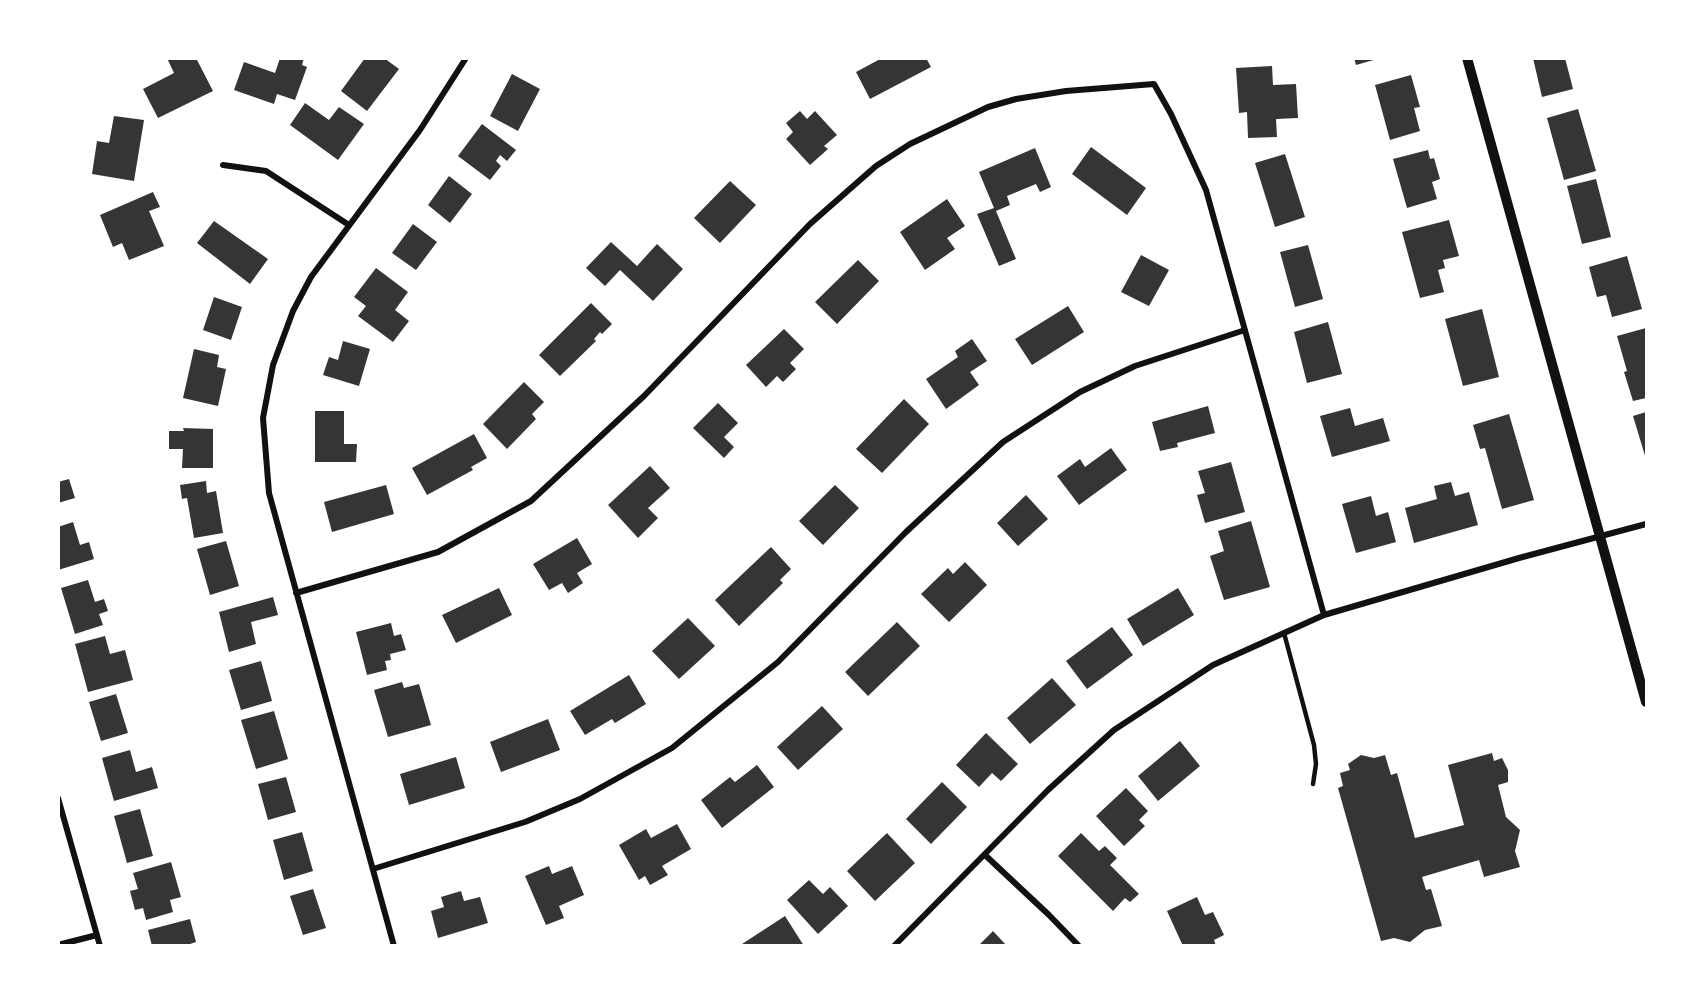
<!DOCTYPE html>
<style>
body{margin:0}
#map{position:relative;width:1705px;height:1004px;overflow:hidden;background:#fff;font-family:"IBM Plex Sans",sans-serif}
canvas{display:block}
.frame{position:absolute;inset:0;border:60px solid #fff;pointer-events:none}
</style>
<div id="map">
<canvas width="1705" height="1004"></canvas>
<div class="frame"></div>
</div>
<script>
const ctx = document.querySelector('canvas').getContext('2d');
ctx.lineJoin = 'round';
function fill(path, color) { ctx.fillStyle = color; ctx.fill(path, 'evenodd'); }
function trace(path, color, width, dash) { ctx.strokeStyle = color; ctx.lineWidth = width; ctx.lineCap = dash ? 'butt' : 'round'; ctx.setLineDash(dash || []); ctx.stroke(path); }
fill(new Path2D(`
 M167 58H196L213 91 158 118 143 89 174 73Z
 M280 58H304L302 65 307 67 295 100 277 94 274 104 234 90 244 62 275 73Z
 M365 58H384L399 69 367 111 341 91Z
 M882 58H926L931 67 870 99 856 72Z
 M1354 58H1377V59L1356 65Z
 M1533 58H1565L1573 89 1542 97Z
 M1272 66 1273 85 1296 84 1298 118 1276 119 1277 137 1248 138 1247 112 1239 113 1236 68Z
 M512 74 540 89 518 131 490 116Z
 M1411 75 1420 107 1414 108 1420 131 1390 140 1375 85Z
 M305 103 329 120 339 107 364 124 338 160 290 125Z
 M1578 109 1596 171 1564 180 1547 118Z
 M800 111 807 119 815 111 837 135 824 146 828 149 810 165 786 139 793 132 786 123Z
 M114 116 144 120 134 181 92 174 97 141 109 143Z
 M482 124 516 150 507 161 500 155 496 161 501 166 490 180 458 156Z
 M1091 147 1146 188 1127 215 1072 174Z
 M1035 148 1051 187 1040 192 1036 184 1007 196 1010 205 996 211 1016 259 999 266 977 214 994 208 979 172Z
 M1428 150 1430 159 1434 158 1440 179 1432 182 1437 199 1407 208 1393 159Z
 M1285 154 1305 217 1275 227 1255 163Z
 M449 176 472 194 450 223 428 205Z
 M1596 179 1611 237 1582 244 1567 186Z
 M730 181 756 205 720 243 694 218Z
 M153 192 160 207 149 211 164 246 129 260 122 243 113 247 100 215Z
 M947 199 965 226 947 238 955 249 925 270 900 232Z
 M1449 220 1459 256 1443 260 1445 268 1438 270 1444 292 1420 298 1402 232Z
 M214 221 268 259 250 284 197 243Z
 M413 224 437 242 416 270 392 253Z
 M611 242 637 266 657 244 683 269 653 301 620 270 605 286 586 268Z
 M1308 245 1323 299 1295 307 1280 252Z
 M1141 255 1169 270 1149 306 1121 292Z
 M1627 256 1642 309 1612 317 1606 295 1597 297 1589 267Z
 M858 260 879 281 837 324 815 302Z
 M376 268 408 292 395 310 409 321 393 342 358 316 366 306 354 297Z
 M214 297 242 307 231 340 203 330Z
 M591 303 612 324 602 334 600 332 594 339 596 341 560 376 539 355Z
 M1068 306 1084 332 1032 365 1015 339Z
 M1482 309 1499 377 1463 386 1445 319Z
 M1328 322 1342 374 1307 383 1294 332Z
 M1646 328V398L1633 401 1624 372 1627 371 1617 336Z
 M784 329 804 349 790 363 796 369 783 382 777 376 766 387 746 365Z
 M972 339 987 361 970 372 979 385 946 409 926 379 958 357 955 351Z
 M343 341 370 349 359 386 323 375 329 357 338 360Z
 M194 349 219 355 217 367 226 369 218 406 183 398Z
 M524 382 544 402 532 414 536 419 507 449 483 424Z
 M904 399 929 424 882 473 856 449Z
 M718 403 738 423 724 437 734 447 724 458 693 428Z
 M1208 406 1215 433 1177 443 1178 447 1160 451 1152 422Z
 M1350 408 1355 426 1383 418 1390 441 1332 457 1320 416Z
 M315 411H344V444H357L356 462H315Z
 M1646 412V459L1633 416Z
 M1509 414 1534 500 1502 509 1485 448 1480 449 1473 425Z
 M183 428 213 429V468H182L183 449H169V431H184Z
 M474 434 487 458 471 467 473 470 427 495 412 468Z
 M1111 448 1127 470 1079 505 1057 476 1080 459 1085 467Z
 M1231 462 1245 512 1205 523 1197 495 1205 493 1198 471Z
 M650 466 670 488 648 508 658 518 638 538 608 505Z
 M69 479 75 498 58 503V482Z
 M206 481 207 493 216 491 223 533 194 538 187 498 182 499 180 485Z
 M1451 482 1455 496 1469 492 1478 525 1414 543 1405 508 1437 499 1434 486Z
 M386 485 394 514 332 532 324 502Z
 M835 485 859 508 823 545 799 521Z
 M1026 495 1048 519 1018 546 997 523Z
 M1371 496 1376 516 1388 512 1396 542 1356 553 1342 504Z
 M1251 521 1270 587 1224 600 1210 556 1224 551 1218 531Z
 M73 522 80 545 89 542 94 559 58 570V527Z
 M577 538 592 564 577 573 583 583 568 593 562 583 549 590 533 564Z
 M226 541 239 586 210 595 197 549Z
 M771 547 791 569 780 580 783 583 739 626 715 600Z
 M965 562 987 585 949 622 921 594 948 568 953 574Z
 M88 580 95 602 104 599 108 611 99 614 103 625 75 634 61 588Z
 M499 588 512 615 456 643 442 615Z
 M1178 588 1194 615 1143 646 1127 619Z
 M273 597 278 615 251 622 256 644 229 652 219 612Z
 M688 618 715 646 679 679 652 651Z
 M897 622 920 646 868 696 845 672Z
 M391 623 394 636 401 634 406 650 390 654 391 660 385 661 387 670 367 675 356 632Z
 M1112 627 1133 655 1087 689 1066 661Z
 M105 636 110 654 125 650 133 680 88 692 75 644Z
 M261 661 272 701 241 710 229 670Z
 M629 675 646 704 615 723 612 719 585 735 570 711Z
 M1052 678 1076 705 1030 744 1007 718Z
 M402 682 404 688 419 684 431 725 388 737 374 690Z
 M116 694 128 733 101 741 89 702Z
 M822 706 843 729 798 770 777 747Z
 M274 711 288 759 256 769 241 720Z
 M548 719 560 750 501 772 490 742Z
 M986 733 1018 764 1001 781 992 773 979 787 956 765Z
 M1180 741 1200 766 1158 801 1138 776Z
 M130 750 136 772 152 767 158 788 114 801 102 758Z
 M1492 753 1494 761 1502 758 1508 770V782L1498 785 1506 817 1520 830 1515 851 1520 867 1484 877 1479 860 1422 877 1426 890 1431 889 1442 926 1425 930 1410 942 1394 938 1381 941 1338 788 1343 786 1340 773 1350 770 1348 764 1361 755 1374 758 1385 755 1391 775 1397 773 1415 838 1464 825 1448 765Z
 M456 757 465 788 409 805 400 774Z
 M757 765 774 787 722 828 701 800 730 777 735 782Z
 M286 777 296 812 268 820 258 784Z
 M942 782 967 807 931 844 906 819Z
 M1126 788 1148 811 1139 820 1145 826 1124 846 1096 816Z
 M140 809 153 856 127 863 114 816Z
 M677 824 691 849 662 866 668 875 650 885 645 876 639 880 619 845 646 829 651 838Z
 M302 832 313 871 284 880 273 840Z
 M887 833 915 863 875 901 847 871Z
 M1081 833 1099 851 1105 846 1117 858 1110 865 1139 894 1130 902 1125 898 1113 911 1058 856Z
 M171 862 181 897 170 900 173 912 146 920 143 908 135 910 130 891 138 889 133 873Z
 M549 866 552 874 572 866 584 895 559 906 564 918 546 925 525 876Z
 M809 880 823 894 830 887 848 906 818 934 787 900Z
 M313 889 326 928 303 935 290 896Z
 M461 891 464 901 480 897 488 923 438 938 431 911 444 907 441 897Z
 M1197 897 1205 915 1213 912 1224 935 1214 940 1216 946H1183L1167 911Z
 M785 916 804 946H739Z
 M190 919 196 942 184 946H152L148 930Z
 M993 931 1007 946H978Z`), '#353535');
trace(new Path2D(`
 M1284 633 1314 745 1316 764 1313 784`), '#111', 4.5);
trace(new Path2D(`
 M223 165 266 171 349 225
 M296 593 438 552 531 501 644 396 810 224 876 166 910 144 988 107 1016 99 1066 91 1154 84 1171 114 1206 190 1324 615
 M58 798 100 946
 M985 855 1049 915 1079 946
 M373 869 525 822 580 799 672 748 778 662 906 532 1003 442 1080 392 1135 366 1245 330
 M58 945 97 935
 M394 946 269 493 263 418 273 365 293 311 311 277 420 130 466 58
 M894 946 1048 790 1114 730 1213 665 1324 615 1519 558 1646 524`), '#111', 6);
trace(new Path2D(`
 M1467 58 1646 702`), '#111', 10);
</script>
